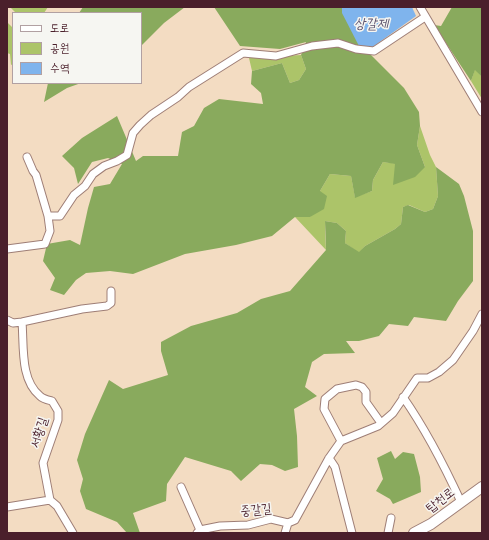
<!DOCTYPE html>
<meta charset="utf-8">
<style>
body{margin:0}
#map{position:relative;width:489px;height:540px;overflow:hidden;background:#f3dcc2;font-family:"Architects Daughter","Poor Story",sans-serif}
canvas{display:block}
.frame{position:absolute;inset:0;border:8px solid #4a1f2b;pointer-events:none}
.legend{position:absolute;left:12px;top:12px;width:130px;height:72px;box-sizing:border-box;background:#f6f6f2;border:1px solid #b1a0a2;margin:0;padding:5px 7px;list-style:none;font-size:12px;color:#4a1f2b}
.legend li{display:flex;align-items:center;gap:8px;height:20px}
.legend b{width:20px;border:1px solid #b1a0a2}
</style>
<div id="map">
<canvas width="489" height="540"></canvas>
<div class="frame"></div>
<ul class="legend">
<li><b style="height:5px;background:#fff"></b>도로</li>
<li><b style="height:11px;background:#acc469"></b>공원</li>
<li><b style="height:11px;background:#7fb4ed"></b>수역</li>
</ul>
</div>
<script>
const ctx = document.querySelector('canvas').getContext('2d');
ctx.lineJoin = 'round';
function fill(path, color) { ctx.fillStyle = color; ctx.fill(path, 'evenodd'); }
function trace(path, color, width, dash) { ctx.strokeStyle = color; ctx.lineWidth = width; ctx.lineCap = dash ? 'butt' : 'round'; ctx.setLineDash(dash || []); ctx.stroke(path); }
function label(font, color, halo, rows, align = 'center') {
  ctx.font = font + ' "Architects Daughter","Poor Story",sans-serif'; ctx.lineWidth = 3; ctx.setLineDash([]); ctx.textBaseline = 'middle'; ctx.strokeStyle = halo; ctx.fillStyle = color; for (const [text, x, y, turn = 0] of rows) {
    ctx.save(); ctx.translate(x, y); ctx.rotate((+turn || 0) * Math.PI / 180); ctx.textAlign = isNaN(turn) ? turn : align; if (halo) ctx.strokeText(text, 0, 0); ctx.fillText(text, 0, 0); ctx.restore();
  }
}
fill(new Path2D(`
 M10 7H48L44 13H16Z
 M7 22 13 28V64L11 65 10 54 7 53Z
 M301 55 306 69 299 80 290 83 282 63 252 71 249 58Z
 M475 69 482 77V99L471 81Z
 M420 126 430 155 436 167 438 196 433 209 425 212 409 205 403 207 401 224 395 229 365 246 359 253 345 243 346 231 337 223 325 221V232L326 250 295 217H310L320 191 330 174 351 176 355 197 372 191 373 180 383 162 425 167 417 145Z`), '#acc469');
fill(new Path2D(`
 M83 7H185L164 23 141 46V13H79Z
 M214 7H342L343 13 367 51 404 88 419 112 420 126 417 145 425 167 415 177 393 185 395 164 383 162 373 180 372 191 355 198 351 176 330 174 320 191 327 196 324 209 310 217H295L272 236 236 245 185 254 133 274 110 271 86 273 76 280 64 295 50 290 55 278 43 261 47 244 70 240 80 245 88 208 94 187 110 184 122 164 108 158 92 162 78 184 74 168 62 156 82 138 117 116 136 161 143 156H178L182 132 194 126 204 108 219 99 263 104 261 93 251 84 252 71 282 63 290 83 299 80 306 69 301 55 306 42 280 49 240 46Z
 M452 7H482V77L475 70 471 81 434 25 441 26Z
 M48 83H81L67 88 44 102Z
 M436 167 459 184 464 196 473 231V281L458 301 446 321 414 317 408 326 389 324 379 336 359 341H346L355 353 324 354 312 362 305 387 317 396 294 409 297 436 298 467 285 471 272 465 260 464 241 481 231 471 185 457 167 484 166 501 133 513 140 533H127L117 522 86 509 80 491 83 479 77 460 85 434 109 380 123 389 168 375 161 351V342L191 326 237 313 261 299 290 291 326 250 325 221 337 223 346 231 345 243 359 252 365 246 395 229 401 224 403 207 408 205 425 212 433 209 438 196Z
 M391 451 395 459 403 452 414 454 420 477 421 492 393 504 390 499 376 491 383 479 377 458Z`), '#89aa5d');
fill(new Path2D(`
 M342 7H412L416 16 367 51 360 48 342 13Z`), '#7fb4ed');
const minor = new Path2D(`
 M420 7 482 112
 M48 216H60L74 195 85 186 93 174 104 166 117 161 127 155 133 133 140 125 151 115 178 97 189 87 243 53 276 56 312 46 338 43 356 49 374 51 425 17
 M7 249 45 244 50 231 48 216 36 175 33 171 27 157
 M7 320 13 323 22 322 82 309 107 306 111 303V291
 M22 322C24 346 20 380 40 396 43 399 48 400 52 401L58 411V420L43 463 50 500 57 506 73 533
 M403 397C426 430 444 465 461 502
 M341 441 324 409 325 399 337 389 356 385 362 387 366 392V402L381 423
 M329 458 335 467 352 533
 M181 487 200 530
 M7 507 50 500
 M197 533 200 530 220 526 248 525 271 519 288 523 295 520 329 458 341 441 378 426 393 413 417 378H428L439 372 453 360 473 331 482 314
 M285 533 288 523
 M388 533 391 518`);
const secondary = new Path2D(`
 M414 533 431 524 482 487`);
trace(minor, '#9e7e76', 9);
trace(secondary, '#9e7e76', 12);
trace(minor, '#fff', 7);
trace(secondary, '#fff', 10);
label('13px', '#4a1f2b', '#f6f6f2', [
 ["서황길",40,433,-73],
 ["탑천로",441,501,-37],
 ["중갈길",256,511,-6]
]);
label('italic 14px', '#5d536f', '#f6f6f2', [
 ["상갈제",371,25]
]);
</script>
